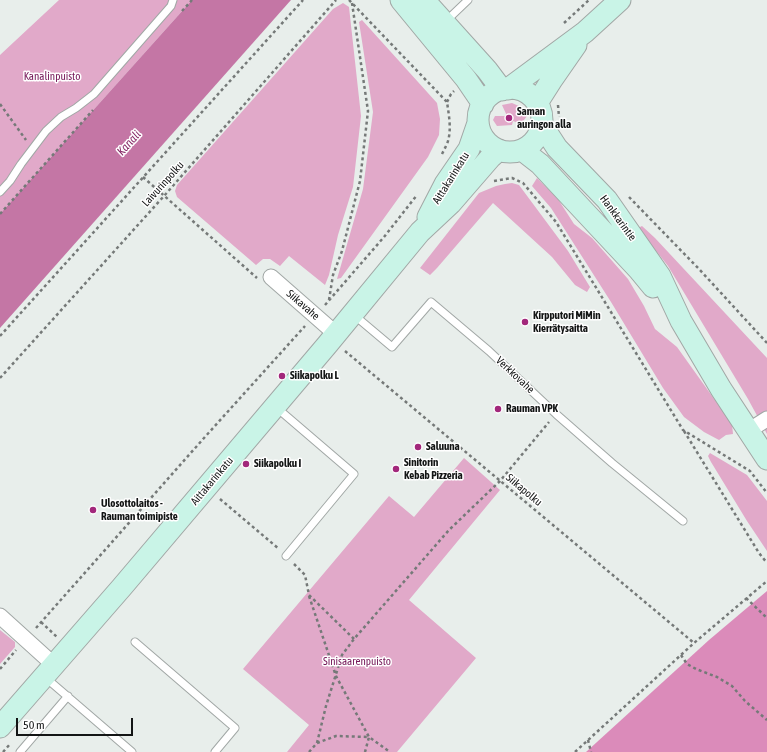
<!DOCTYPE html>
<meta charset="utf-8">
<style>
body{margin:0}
#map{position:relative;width:767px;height:752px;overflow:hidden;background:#e8eeeb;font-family:"Asap Condensed",sans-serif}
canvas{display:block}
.scale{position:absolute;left:16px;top:718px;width:117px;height:18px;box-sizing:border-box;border:2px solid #131515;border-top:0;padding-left:5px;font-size:12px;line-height:14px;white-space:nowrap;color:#131515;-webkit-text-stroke:3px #fff;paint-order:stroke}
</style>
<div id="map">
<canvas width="767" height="752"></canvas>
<div class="scale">50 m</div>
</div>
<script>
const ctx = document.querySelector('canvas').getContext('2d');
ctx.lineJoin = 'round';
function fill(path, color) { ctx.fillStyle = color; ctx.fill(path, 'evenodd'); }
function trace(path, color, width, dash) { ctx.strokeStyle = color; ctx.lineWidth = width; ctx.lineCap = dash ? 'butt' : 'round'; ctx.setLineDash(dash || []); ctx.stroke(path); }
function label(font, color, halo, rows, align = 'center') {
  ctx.font = font + ' "Asap Condensed",sans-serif'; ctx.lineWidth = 3; ctx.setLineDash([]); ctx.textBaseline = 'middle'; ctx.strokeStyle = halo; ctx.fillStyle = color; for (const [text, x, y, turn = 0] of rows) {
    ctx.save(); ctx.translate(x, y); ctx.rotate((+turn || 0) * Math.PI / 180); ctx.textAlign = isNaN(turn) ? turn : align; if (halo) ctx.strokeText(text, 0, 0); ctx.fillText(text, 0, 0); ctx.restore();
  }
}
fill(new Path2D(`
 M59 0H192L0 214V55Z
 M343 3 349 7 361 116 353 187 338 235 329 275 325 285 289 256 280 266 270 259H263L256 265 177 197 175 191 177 185 333 9Z
 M362 20 437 103 440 119 439 135 428 157 341 278 337 279 363 189 373 112 359 22Z
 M512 103 521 107 527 116 521 124 513 121 512 125 497 126 493 120 495 116H507L502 105Z
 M537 178 558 199 574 224 592 238 628 279 644 306 655 329 677 347 732 424 733 434 726 435 719 440 704 432 684 417 663 388 611 302 551 208 532 186Z
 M512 183 519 185 568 251 590 287 587 292 575 285 552 257 493 203 437 268 430 275 420 268 479 193 496 186 505 184Z
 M642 226 655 238 767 358V434L748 399 668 266 638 228Z
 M710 453 747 475 767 501V551L747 521 711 462 708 456Z
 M464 458 500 490 409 600 476 658 397 752H287L309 725 243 669 389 496 414 517Z
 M0 630 15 642V647L0 664Z`), '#e1a9c9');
fill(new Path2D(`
 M767 591V752H586L709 640Z`), '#db8bba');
fill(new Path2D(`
 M192 0H291L0 328V214Z`), '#c476a5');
const lane = new Path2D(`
 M445 22 468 0
 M0 192 10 181 21 164 46 131 61 117 76 108 94 94 171 6 173 0
 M354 315 392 347 431 302 489 351 556 414 612 463 683 521
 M277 408 354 474 286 556
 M135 642 235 728 215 752
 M46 678 132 752
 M20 752 68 696`);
const street = new Path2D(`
 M271 277 336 334
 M748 431 767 419
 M0 616 54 665`);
const secondary = new Path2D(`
 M401 0 466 79 483 104
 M424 0 487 70 502 90
 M478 120a32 32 0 1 1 64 0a32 32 0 1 1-64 0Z
 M508 89 585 32 620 0
 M537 103 551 81 576 45
 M542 125 557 148 607 200 660 276 681 321 721 389 767 459
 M522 150 540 164 639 270 653 287
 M428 217 445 184 469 149 478 123
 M0 727 122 587 327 345 420 232 451 203 490 158 499 150`);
trace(lane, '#a1a7a5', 9);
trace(street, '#a1a7a5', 17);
trace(secondary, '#a1a7a5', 23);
trace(new Path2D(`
 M349 0 447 102C449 116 452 131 447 144
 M182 11 192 0
 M564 23 589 0
 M447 102 451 94 454 91
 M0 104 26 140
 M558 105 559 117
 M442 154 447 144
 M143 177 257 278
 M494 181 512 178 523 183 556 222 683 430 750 471 767 493
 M629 197 699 269 767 343
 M0 214 93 110
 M329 300 333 275 342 251 360 181 368 111 352 3
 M325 305 384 237 417 195
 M0 336 303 0
 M345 351 694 643
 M0 378 164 196 336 0
 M684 431 759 553 767 563
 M220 499 279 549
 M294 564 305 575 309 595 354 639
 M309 596 336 676 369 737 390 752
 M746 598 767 618
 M41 622 57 637
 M36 628 204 438 305 326
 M681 655 687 664 696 669 717 677 732 686 745 701 767 720
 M0 669 16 650
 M588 740 591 752
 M317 743 336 736 369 737 365 752
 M3 752 11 743
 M309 752 317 743 326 706 342 655 354 639 449 530 500 481 549 422
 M575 752 694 643 767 581`), '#757978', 2.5, [3, 3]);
trace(lane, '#fff', 7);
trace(street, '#fff', 15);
trace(secondary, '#c9f4e7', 21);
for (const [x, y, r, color] of [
 [509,118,4,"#a2277b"],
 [525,322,4,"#a2277b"],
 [282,376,4,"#a2277b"],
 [498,409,4,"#a2277b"],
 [418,447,4,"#a2277b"],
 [246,464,4,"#a2277b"],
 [396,469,4,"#a2277b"],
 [93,510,4,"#a2277b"]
]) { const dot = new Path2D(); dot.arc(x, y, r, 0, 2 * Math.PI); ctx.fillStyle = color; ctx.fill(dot); trace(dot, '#fff', 1.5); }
label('11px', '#741657', '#fff', [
 ["Kanalinpuisto",52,77],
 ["Sinisaarenpuisto",357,662]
]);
label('bold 11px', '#131515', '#fff', [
 ["Saman",517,112],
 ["auringon alla",517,125],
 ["Kirpputori MiMin",533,316],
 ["Kierrätysaitta",533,329],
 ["Siikapolku L",290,376],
 ["Rauman VPK",506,409],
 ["Saluuna",426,447],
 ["Sinitorin",404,463],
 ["Kebab Pizzeria",404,476],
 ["Siikapolku I",254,464],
 ["Ulosottolaitos -",101,504],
 ["Rauman toimipiste",101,517]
], 'left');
label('11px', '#131515', '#fff', [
 ["Aittakarinkatu",451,178,-58],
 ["Laivurinpolku",163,184,-48],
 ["Hankkarintie",618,218,54],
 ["Siikavahe",303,305,41],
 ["Verkkovahe",515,375,43],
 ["Aittakarinkatu",212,481,-50],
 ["Siikapolku",524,490,40]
]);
label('italic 12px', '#862967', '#fff', [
 ["Kanali",129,143,-48]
]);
</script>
